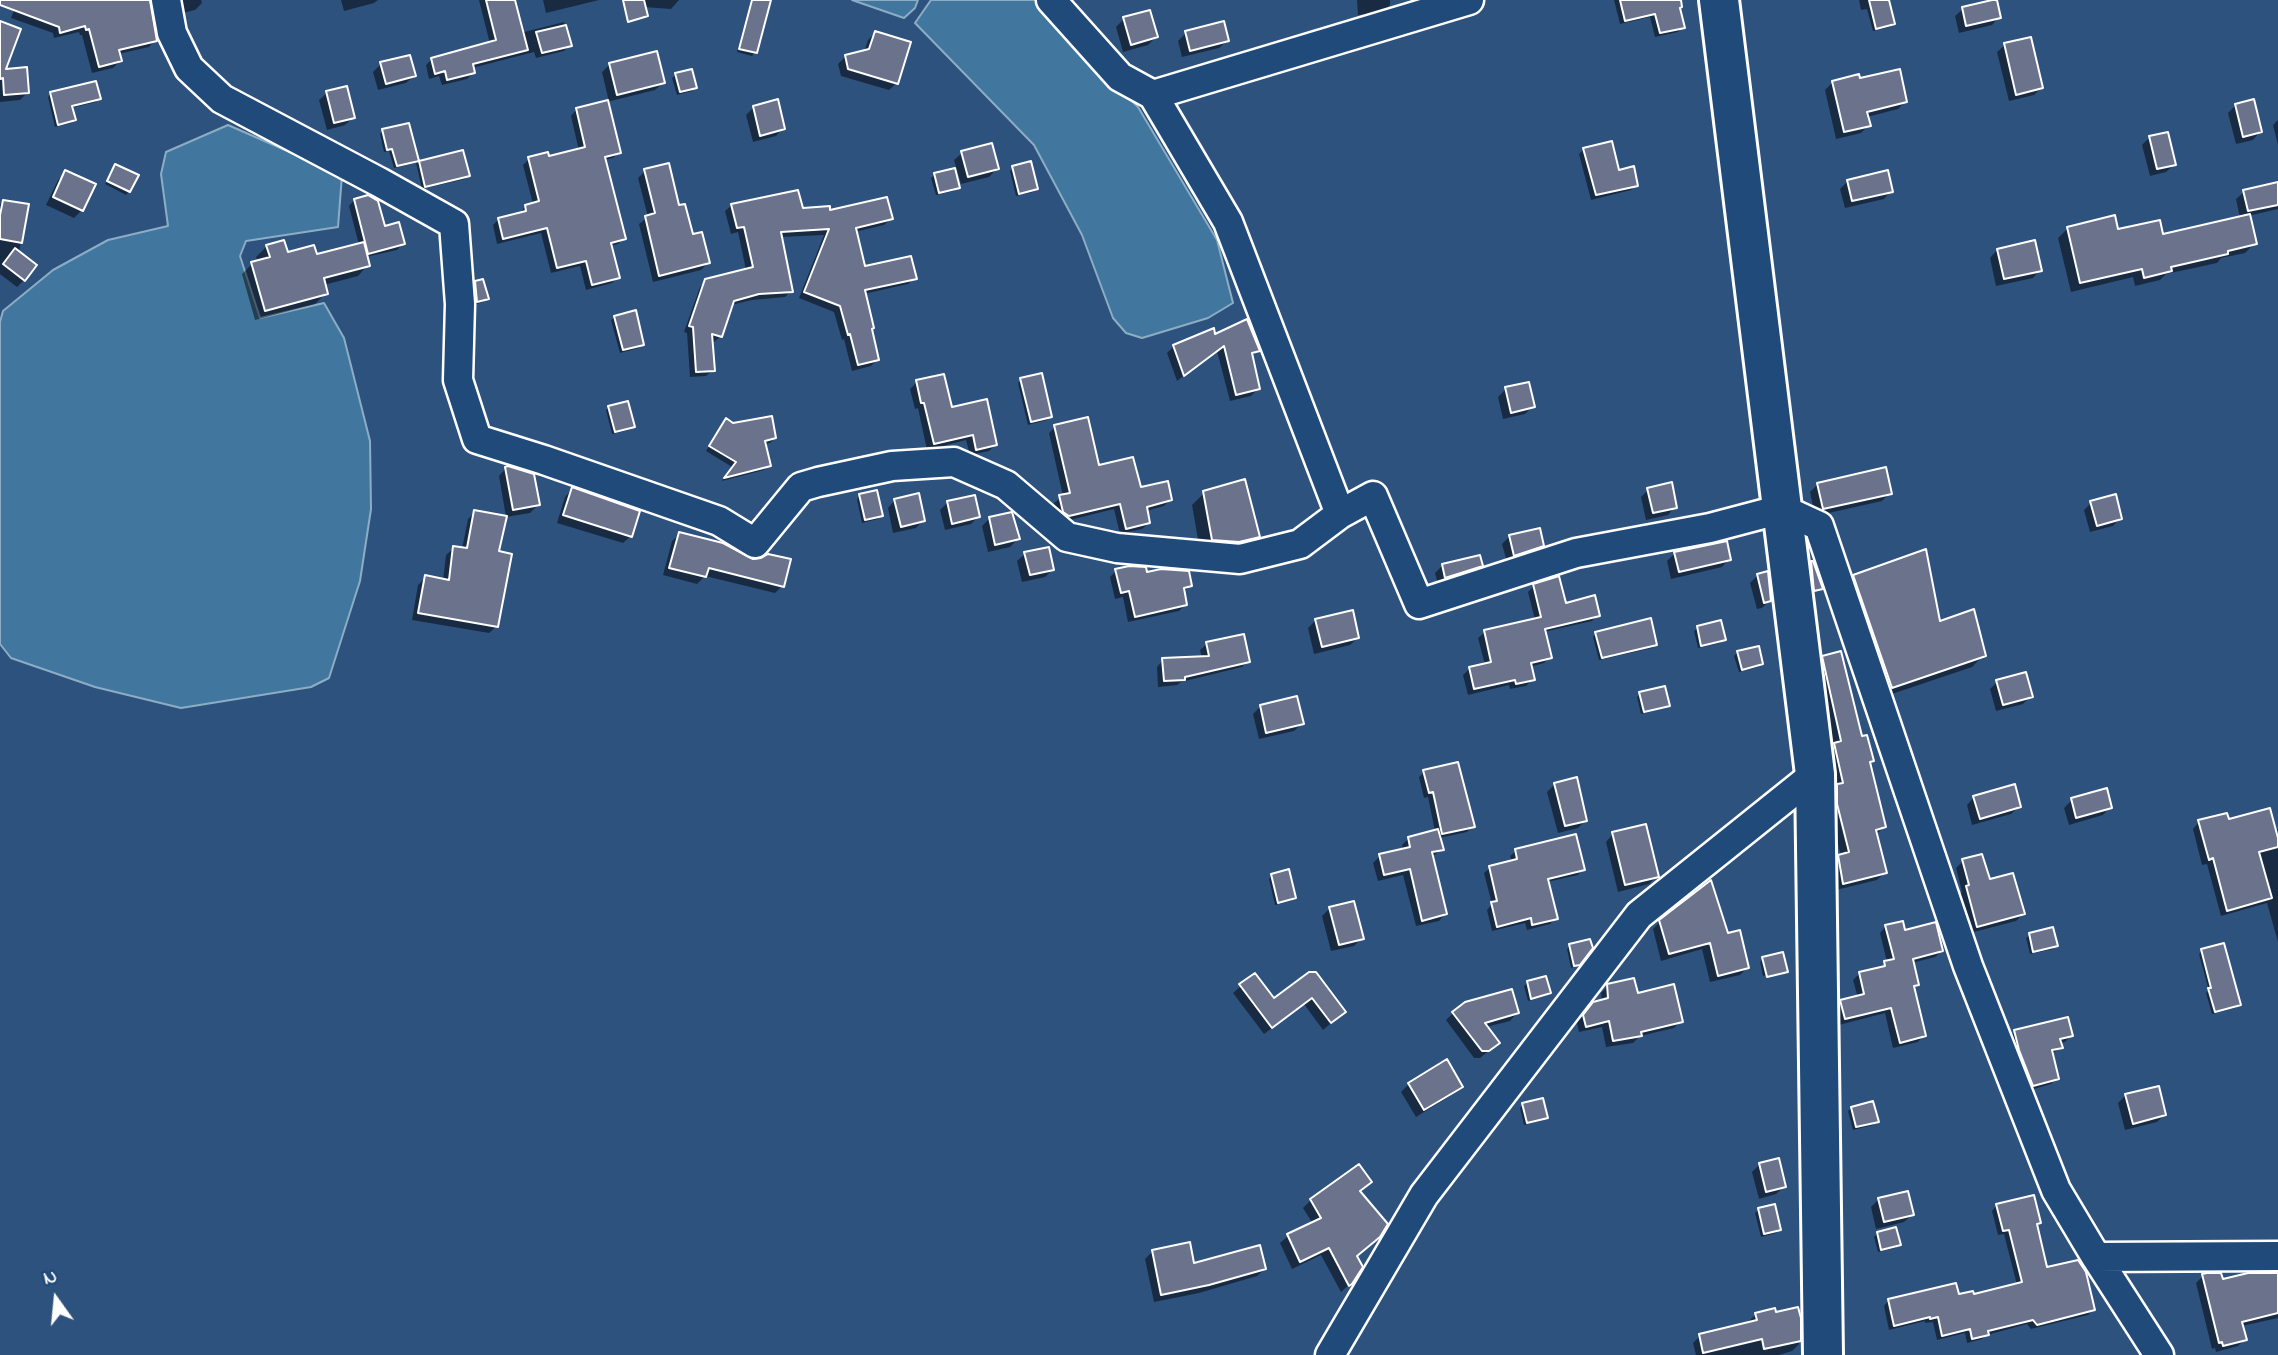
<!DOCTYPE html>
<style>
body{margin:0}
#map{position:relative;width:2278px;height:1355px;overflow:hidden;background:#2e527e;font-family:"Indie Flower",sans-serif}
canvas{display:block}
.north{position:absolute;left:21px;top:1264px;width:70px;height:70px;-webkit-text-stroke:5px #1f4a7a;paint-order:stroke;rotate:345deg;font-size:19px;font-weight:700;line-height:28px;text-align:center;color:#fff}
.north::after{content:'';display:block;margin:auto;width:24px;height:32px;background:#fff;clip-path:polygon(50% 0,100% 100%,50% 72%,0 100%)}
</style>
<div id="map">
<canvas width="2278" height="1355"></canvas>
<div class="north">N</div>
</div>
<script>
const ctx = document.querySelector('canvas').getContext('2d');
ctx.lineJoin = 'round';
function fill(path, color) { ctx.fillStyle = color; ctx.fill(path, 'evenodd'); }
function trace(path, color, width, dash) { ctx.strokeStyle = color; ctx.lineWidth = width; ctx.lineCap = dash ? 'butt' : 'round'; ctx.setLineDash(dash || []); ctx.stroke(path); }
const water = new Path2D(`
 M852 0H918L915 8 904 18Z
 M931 0H1038L1080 51 1138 107 1217 240 1233 303 1208 318 1142 338 1126 333 1113 318 1082 235 1034 145 915 23Z
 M228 125 342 175 338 227 246 241 240 256 260 318 324 303 344 338 370 441 371 509 360 581 329 678 311 687 181 708 95 687 11 658 0 644V322L3 311 53 270 108 240 168 226 161 174 166 152Z`);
fill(water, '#41779e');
trace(water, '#8dadc5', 2);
fill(new Path2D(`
 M18 0H140L155 40 149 47 118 54 120 61 113 68 92 73 82 35H80L79 32 54 38 53 33 11 18Z
 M175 0H201L202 3 195 10 178 14Z
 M341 0H378L374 3 344 11Z
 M479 0H503L512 35 564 22 570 45 564 51 536 58 534 52 472 68 473 73 467 79 442 85 439 76 429 79 426 65 432 59 490 44Z
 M543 0H599L546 13Z
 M645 0H679L671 9 644 7Z
 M751 0H769L755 52 752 56 737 52Z
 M1357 0H1390V5L1384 12 1358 15Z
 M1614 0H1676L1683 27 1678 32 1655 37 1650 17 1620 24Z
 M1859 0H1887L1893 23 1890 27 1873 31 1867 9 1861 10Z
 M1963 9 1999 17 1992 25 1959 33 1955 16Z
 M1124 19 1156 37 1148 45 1123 52 1116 27Z
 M875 33 897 83 889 90 841 76 838 64 845 57 864 52 868 40Z
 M1186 33 1227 41 1219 48 1182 57 1178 41Z
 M2005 45 2041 88 2034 95 2009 101 1997 52Z
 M381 64 414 76 406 83 378 90 373 72Z
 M609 65 663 83 655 90 607 102 619 152 613 158 604 160 624 238 618 244 610 246 618 277 612 283 586 290 580 266 551 273 541 233 497 244 493 225 498 220 520 214 525 206 533 204 523 165 529 159 548 158 579 151 571 116 576 110 609 102 602 72Z
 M676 75 695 88 692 91 677 95 672 78Z
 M3 76 28 92 20 100 0 102V79Z
 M1858 80 1905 102 1898 109 1867 117 1869 125 1861 133 1836 139 1825 90 1833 82Z
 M327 93 353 118 345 125 327 130 319 100Z
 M51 94 99 98 96 102 71 108 74 119 71 123 55 127 48 97Z
 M2236 105 2260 132 2253 140 2236 144 2228 113Z
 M754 107 783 128 776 136 753 142 746 115Z
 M2278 120V145L2273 125Z
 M408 125 418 163 462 152 468 175 465 179 422 189 416 163 394 168 389 151 384 152 380 134 383 131Z
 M2150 137 2174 165 2166 172 2150 176 2142 145Z
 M1584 149 1617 172 1636 185 1631 190 1591 200 1579 154Z
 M962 153 997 169 989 177 961 184 954 160Z
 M116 166 129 191 126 195 105 184Z
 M1013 168 1036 189 1033 192 1016 196 1010 171Z
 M645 171 678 207 691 236 708 263 701 270 653 282 639 224 648 217 638 178Z
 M66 172 82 210 74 218 46 205 58 180Z
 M935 175 958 187 954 191 936 195 931 178Z
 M1848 181 1891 191 1884 199 1845 208 1840 189Z
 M2278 184V209L2248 216 2255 243 2245 253 2221 258 2217 263 2166 274 2160 280 2135 286 2133 277 2071 292 2058 238 2068 228 2162 237 2240 218 2236 199 2244 192Z
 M354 200 403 244 397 250 366 257 368 265 358 276 324 285 326 293 315 304 255 320 242 274 252 264 258 262 256 257 267 246 286 254 316 256 359 245 349 206Z
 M3 201 27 205 19 253 24 280 17 287 0 274V205Z
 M732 205 891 219 884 225 855 232 864 268 915 278 908 284 864 294 877 360 871 366 852 371 844 339 842 340 834 312 799 298 824 235 780 237 791 291 785 297 752 300 731 305 721 336 714 342 711 341 713 370 706 376 690 377 687 333 684 332 700 287 706 281 746 270 738 232 731 234 725 211Z
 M1997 250 2040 270 2033 278 1996 286 1990 258Z
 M476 283 487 299 483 302 474 305 472 286Z
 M615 317 642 344 639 348 620 353 611 320Z
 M1214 337 1258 350 1251 357 1258 389 1251 396 1230 401 1217 351 1177 381 1167 353 1174 346Z
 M1021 380 1050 417 1047 420 1028 425 1018 383Z
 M917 382 950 409 996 444 989 451 970 455 966 440 927 450 918 408 915 409 910 389Z
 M1506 389 1533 406 1525 414 1503 419 1498 397Z
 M609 407 633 426 629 430 612 434 606 410Z
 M726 420 775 438 770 443 764 444 769 465 764 470 722 481 732 467 706 451Z
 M1055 427 1098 467 1139 489 1170 500 1164 506 1146 511 1149 523 1142 529 1120 534 1114 509 1062 522 1057 518 1054 503 1063 496 1049 433Z
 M506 468 538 505 530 513 506 517 499 476Z
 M1817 485 1890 493 1882 501 1815 516 1810 492Z
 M572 489 631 536 623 543 557 523 565 497Z
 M1648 490 1675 507 1668 515 1646 520 1641 497Z
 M1204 493 1258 536 1246 548 1200 551 1192 505Z
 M860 496 881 515 878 519 862 523 857 499Z
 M895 500 923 520 916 528 893 533 888 508Z
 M948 502 978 517 971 524 945 530 940 510Z
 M2091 503 2120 518 2113 526 2090 532 2084 510Z
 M475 512 497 552V626L489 633 412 620 418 585 426 577 443 581 446 555 454 548 462 549 468 519Z
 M989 519 1018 539 1010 547 988 552 982 526Z
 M680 534 782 586 775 593 705 576 697 584 663 575 672 541Z
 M1510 536 1542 545 1535 553 1507 562 1502 544Z
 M1675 553 1729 559 1722 567 1671 579 1667 561Z
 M1025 554 1053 569 1045 577 1022 582 1017 561Z
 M1812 563 1821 588 1811 593 1808 566Z
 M1443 565H1481L1473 573 1438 584 1435 573Z
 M1116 571 1146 574 1190 586 1183 593 1186 604 1179 611 1128 622 1123 597 1115 599 1110 577Z
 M1758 575 1770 600 1762 608 1757 609 1750 583Z
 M1854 577 1938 623 1984 655 1972 667 1880 698 1842 589Z
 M1534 586 1564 605 1598 615 1592 621 1544 632 1550 657 1544 663 1530 667 1533 679 1526 686 1510 689 1509 685 1468 695 1463 675 1469 669 1485 665 1478 638 1485 632 1535 620 1528 592Z
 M1316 620 1358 638 1350 645 1314 654 1308 628Z
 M1698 628 1724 640 1720 643 1698 648 1694 631Z
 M1596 633 1655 645 1652 648 1599 660 1593 637Z
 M1207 644 1248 661 1242 667 1181 682 1177 685 1158 687 1157 667 1163 660 1202 658 1200 650Z
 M1738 652 1761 664 1758 667 1739 672 1734 656Z
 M1823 658 1872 761 1869 764 1884 827 1876 835 1885 873 1877 880 1836 890 1831 864 1841 856 1830 812V794L1835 788 1827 752 1834 745 1816 665Z
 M1997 682 2031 696 2023 704 1996 711 1990 689Z
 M1640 694 1668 705 1665 708 1641 714 1637 697Z
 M1261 706 1302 724 1294 731 1259 739 1253 714Z
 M1424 772 1473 826 1467 832 1439 838 1442 849 1432 857 1445 914 1439 921 1416 926 1403 875 1378 881 1373 863 1380 856 1403 850 1402 845 1409 838 1435 831 1428 797 1424 798 1419 777Z
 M1555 784 1585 821 1578 828 1558 833 1547 792Z
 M1974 797 2019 807 2011 814 1972 825 1967 805Z
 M2072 800 2110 807 2103 815 2069 825 2064 808Z
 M2228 821 2274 830 2278 829V942L2267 903 2221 916 2207 864 2202 865 2193 829 2199 822Z
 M1613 834 1657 876 1649 884 1618 892 1606 842Z
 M1516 851 1583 869 1578 875 1547 882 1556 918 1550 924 1527 930 1525 923 1492 931 1487 910 1492 904 1484 873 1490 868 1512 862 1510 856Z
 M1963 861 1988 881 2023 914 2016 921 1970 933 1960 894 1962 892 1956 868Z
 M1272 875 1294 898 1291 901 1275 905 1269 879Z
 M1330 908 1362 938 1354 946 1331 951 1322 916Z
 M1661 921 1727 935 1747 968 1740 975 1710 982 1702 949 1661 961 1653 929Z
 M1886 926 1942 951 1935 957 1912 963 1917 984 1913 988 1924 1035 1918 1042 1893 1048 1885 1013 1839 1025 1835 1008 1841 1002 1858 998 1853 980 1860 973 1879 969 1887 962 1880 933Z
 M2030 935 2056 946 2053 949 2030 954 2026 938Z
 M1570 946 1579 964 1571 968 1567 949Z
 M2202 951 2239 1005 2235 1008 2212 1014 2206 993 2209 991 2199 954Z
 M1763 959 1786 971 1763 976 1760 962Z
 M1316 974 1344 1012 1323 1030 1304 1004 1264 1034 1233 993 1241 986 1273 1001Z
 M1528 983 1549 993 1545 996 1528 1001 1524 986Z
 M1608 986 1636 995 1681 1021 1674 1028 1640 1036 1633 1043 1606 1047 1602 1027 1579 1032 1577 1023 1586 1011 1602 1002 1601 993Z
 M1453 1013H1517L1510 1021 1486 1027 1498 1043 1480 1058H1474L1446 1020Z
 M2015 1032 2071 1036 2065 1042 2060 1043 2061 1047 2052 1054 2057 1078 2051 1084 2027 1091 2009 1038Z
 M1409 1084 1461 1087 1453 1094 1416 1117 1401 1092Z
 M2126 1095 2164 1115 2157 1122 2125 1130 2118 1103Z
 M1523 1105 1546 1117 1543 1120 1524 1125 1520 1108Z
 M1852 1108 1877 1122 1873 1125 1853 1130 1848 1111Z
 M1760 1164 1784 1187 1776 1194 1759 1199 1752 1172Z
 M1370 1182 1359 1192 1355 1256 1351 1283 1341 1292 1321 1255 1292 1269 1280 1243 1288 1236 1313 1224 1303 1208 1311 1200Z
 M1879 1199 1912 1215 1904 1222 1876 1229 1871 1207Z
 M1997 1205 2039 1222 2035 1226 2046 1269 2093 1310 2088 1315 2031 1329 2027 1324 1987 1335 1982 1339 1967 1343 1965 1333 1937 1340 1933 1322 1925 1323V1321L1889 1330 1884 1306 1889 1300 1972 1296 2017 1285 2004 1234 1998 1235 1992 1211Z
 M1759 1210 1779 1230 1776 1233 1761 1237 1755 1213Z
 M1878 1233 1899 1245 1895 1248 1878 1252 1874 1237Z
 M1153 1251 1193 1266 1265 1269 1257 1276 1199 1293 1154 1302 1145 1259Z
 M2203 1276 2222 1281H2278V1318L2242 1326 2245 1339 2238 1346 2216 1352 2215 1348 2212 1349 2196 1283Z
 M1756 1314H1775L1799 1318V1344L1792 1351 1779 1355H1696L1693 1343 1700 1336 1750 1324 1749 1321Z`), '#0007');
const building = new Path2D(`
 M0 0H150L157 41 119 50 122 61 99 67 89 29 86 30 85 26 60 33 59 27 0 5Z
 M486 0H515L528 50 473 64 475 73 447 80 445 71 435 74 431 58 496 40Z
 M623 0H644L648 16 628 22Z
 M752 0H771L757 53 739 49Z
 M1620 0H1681L1682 7 1680 8 1685 28 1660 33 1655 14 1625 21Z
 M1869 0H1889L1895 24 1876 29Z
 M1992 0H1997L2001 18 1966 26 1962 7Z
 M1150 10 1158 37 1131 45 1123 17Z
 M0 21 21 29 6 69 27 67 29 93 4 95 3 78 0 79Z
 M1224 21 1229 41 1190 51 1185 31Z
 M566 25 572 46 542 53 536 32Z
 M875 31 911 42 898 84 848 69 845 55 869 49Z
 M2031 37 2043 88 2016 95 2004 43Z
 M657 51 665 83 617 95 609 63Z
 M410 55 416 76 386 84 380 62Z
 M692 69 697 88 680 92 675 73Z
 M1900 69 1907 102 1867 112 1871 126 1844 132 1832 81 1859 74 1860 78Z
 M96 81 101 99 72 106 76 120 58 125 50 92Z
 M347 86 355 118 334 123 326 91Z
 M778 99 785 129 760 136 753 106Z
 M2254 99 2262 132 2243 137 2235 104Z
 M608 100 621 153 605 157 626 239 611 243 620 278 592 285 586 261 557 268 547 228 503 239 498 218 526 211 525 205 539 201 528 157 548 152 549 156 585 147 576 108Z
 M409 123 419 161 463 150 470 176 425 187 419 161 397 166 392 149 387 150 382 129Z
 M2168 132 2176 165 2157 169 2149 136Z
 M1612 141 1619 170 1634 166 1638 186 1596 195 1583 148Z
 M992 143 999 169 968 177 961 151Z
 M1031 161 1038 189 1019 194 1012 166Z
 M669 163 679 205 685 204 693 234 702 232 710 263 659 276 645 216 655 213 644 169Z
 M115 164 139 175 130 192 107 181Z
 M955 168 960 188 939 193 934 173Z
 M65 170 96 184 83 211 53 197Z
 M1888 170 1893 192 1852 201 1847 180Z
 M2278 182V205L2248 211 2243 190Z
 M798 190 803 208 830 206V210L887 197 893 219 856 228 865 266 911 256 917 279 865 290 874 328 872 329 879 360 858 365 850 334 848 335 840 306 804 292 829 229 781 232 793 292 759 294 734 301 722 337 712 334 715 371 696 372 693 327 689 326 705 279 753 267 744 227 737 228 731 204Z
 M368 195 378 201 385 226 399 222 405 244 368 254 354 199Z
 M3 200 29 204 22 243 0 239V215Z
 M2250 214 2257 244 2228 251V254L2171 267 2172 271 2144 278 2142 269 2080 283 2067 227 2115 215 2118 229 2160 220 2163 234Z
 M284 240 288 252 314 245 317 254 364 242 370 266 324 278 328 294 265 311 251 262 270 257 266 245Z
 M2035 240 2042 271 2004 279 1997 249Z
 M15 248 37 265 25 281 3 264Z
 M483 279 489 299 477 302 475 281Z
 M636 310 644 345 623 350 614 316Z
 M1247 319 1260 351 1252 353 1260 389 1236 395 1224 346 1184 376 1173 345 1214 328 1215 334Z
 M1042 373 1052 417 1031 422 1020 378Z
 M944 374 952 407 987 399 997 445 976 450 973 435 934 444 924 403H921L916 380Z
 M1529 382 1535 407 1511 413 1505 387Z
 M628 401 635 427 615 432 608 406Z
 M772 416 776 438 765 441 771 466 724 478 736 462 709 446 726 418 733 423Z
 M1088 417 1099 465 1133 457 1141 487 1168 481 1172 500 1147 507 1150 523 1126 529 1120 504 1069 516 1063 512 1059 495 1070 493 1054 425Z
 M508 466 534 474 540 505 513 510 505 467Z
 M1886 467 1892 494 1823 509 1817 483Z
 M1245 479 1260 537 1239 542 1212 540 1203 491Z
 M1672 482 1677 508 1653 513 1647 488Z
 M572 487 640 511 632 537 563 515Z
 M877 490 883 516 865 520 859 494Z
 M919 493 925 521 901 527 894 499Z
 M2116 494 2122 519 2097 526 2090 501Z
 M975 495 980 517 952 524 947 501Z
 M474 510 507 516 499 551 512 554 498 627 418 613 425 575 449 580 453 546 467 548Z
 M1012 512 1020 539 995 545 989 517Z
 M1540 528 1544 546 1514 556 1509 535Z
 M679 532 723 543 753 559 761 558 768 554 791 559 784 587 709 568 706 577 669 568Z
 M1727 541 1731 560 1679 572 1674 552Z
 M1049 547 1054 570 1030 575 1024 552Z
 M1926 549 1940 621 1974 609 1986 656 1892 688 1853 575Z
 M1480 555 1483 566 1445 578 1442 564Z
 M1811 561H1813L1823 589 1814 591Z
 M1129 566 1146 567 1147 572 1161 569 1189 571 1192 586 1184 588 1187 605 1135 617 1129 591 1121 593 1115 569Z
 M1768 571 1771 601 1764 603 1757 574Z
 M1559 576 1566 603 1595 595 1600 616 1545 629 1552 658 1531 663 1535 680 1516 684 1515 680 1474 689 1469 667 1491 662 1484 630 1541 617 1533 584Z
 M1353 610 1359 638 1322 647 1315 619Z
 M1651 618 1657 645 1602 658 1595 632Z
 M1721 620 1726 640 1701 646 1697 626Z
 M1244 634 1250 662 1185 677V680L1164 681 1162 658 1209 656 1206 642Z
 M1759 646 1763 664 1742 670 1737 651Z
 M1841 651 1862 736 1867 735 1874 761 1870 762 1886 827 1876 830 1887 873 1843 884 1838 855 1849 852 1837 804V784L1843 783 1834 743 1841 741 1822 656Z
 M2026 672 2033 697 2003 705 1996 680Z
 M1665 686 1670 706 1644 712 1639 692Z
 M1297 696 1304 724 1266 733 1260 705Z
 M1458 762 1475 827 1442 834 1433 792 1429 793 1423 770Z
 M1577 777 1587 821 1565 826 1554 783Z
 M2015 784 2021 807 1980 819 1973 796Z
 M2107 788 2112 808 2076 818 2071 798Z
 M2270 808 2278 838V847L2259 852 2272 898 2227 911 2213 858 2209 860 2198 820 2227 813 2229 819Z
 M1646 824 1659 877 1625 885 1612 832Z
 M1438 829 1444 850 1432 852 1447 914 1422 921 1410 869 1384 875 1379 854 1410 847 1408 837Z
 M1576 834 1585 870 1548 879 1558 919 1532 925 1531 918 1497 927 1491 902 1497 901 1489 866 1517 859 1515 849Z
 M1982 854 1990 879 2013 873 2025 914 1977 927 1966 886 1969 885 1962 859Z
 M1289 869 1296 898 1278 903 1271 874Z
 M1711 880 1728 933 1740 930 1749 968 1718 976 1710 943 1669 954 1659 920Z
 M1354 901 1364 939 1339 945 1329 907Z
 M1903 921 1905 930 1936 922 1943 951 1913 959 1919 985 1914 986 1926 1036 1900 1043 1891 1008 1845 1019 1840 1000 1864 994 1859 972 1885 966 1884 961 1894 959 1885 925Z
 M2053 927 2058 946 2033 952 2029 933Z
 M1590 939 1593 948 1580 965 1574 966 1569 944Z
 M2224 943 2241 1005 2215 1012 2208 988H2211L2201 949Z
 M1783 952 1788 972 1767 977 1762 957Z
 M1309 972H1316L1346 1012 1331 1023 1312 998 1272 1028 1239 984 1255 973 1274 998Z
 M1546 976 1551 993 1531 999 1527 981Z
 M1634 978 1638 993 1674 984 1683 1022 1641 1032 1642 1036 1613 1041 1609 1021 1586 1027 1583 1015 1593 1002 1608 998 1607 984Z
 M1512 989 1519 1013 1485 1023 1500 1043 1489 1051H1482L1452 1012 1465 1002Z
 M2068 1017 2073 1036 2060 1039 2063 1048 2052 1050 2059 1079 2033 1086 2019 1050 2014 1030Z
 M1447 1059 1463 1087 1424 1110 1408 1083Z
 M2159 1086 2166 1115 2133 1124 2125 1094Z
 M1543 1098 1548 1118 1527 1123 1522 1103Z
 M1873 1101 1879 1122 1856 1127 1851 1107Z
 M1779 1158 1786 1187 1766 1192 1759 1163Z
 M1359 1164 1372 1182 1360 1191 1388 1224 1380 1237 1357 1256 1363 1267 1352 1284 1349 1286 1329 1248 1300 1262 1287 1234 1321 1218 1310 1199Z
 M1908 1191 1914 1215 1884 1222 1878 1198Z
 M2034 1195 2041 1223 2037 1224 2047 1267 2078 1260 2086 1272 2095 1310 2037 1325 2033 1320 1988 1331 1989 1335 1972 1339 1970 1329 1942 1336 1938 1317 1930 1319V1317L1894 1326 1888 1299 1956 1283 1959 1294 1973 1291 1974 1294 2022 1282 2009 1230 2003 1231 1996 1204Z
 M1775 1204 1781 1230 1764 1234 1758 1208Z
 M1896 1227 1901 1245 1881 1250 1877 1232Z
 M1190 1242 1194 1263 1260 1245 1266 1269 1209 1285 1161 1295 1152 1250Z
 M2207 1273H2221L2223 1279 2248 1273H2278V1313L2242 1322 2247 1340 2223 1346 2222 1342 2219 1343 2202 1274Z
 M1798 1307 1801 1318V1341L1764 1349 1762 1339 1703 1353 1699 1334 1757 1320 1755 1313 1775 1308 1776 1312Z`);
fill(building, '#6a728c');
trace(building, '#fff', 2);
const minor = new Path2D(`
 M166 0 172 33 189 68 222 99 379 182 454 224 460 304 458 380 477 439 544 460 719 521 755 543 801 487 818 482 892 466 954 462 1006 485 1067 537 1117 548 1240 559 1300 544 1340 514
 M1051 0 1120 77 1153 95 1469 0
 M1153 95 1228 222 1340 514 1373 496 1419 604 1576 553 1710 528 1782 509 1819 526 1968 966 2056 1190 2096 1257 2159 1355
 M2096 1257 2278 1256
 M1330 1355 1424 1195 1639 915 1815 774`);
const secondary = new Path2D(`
 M1719 0 1815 774 1823 1355`);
trace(minor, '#fff', 33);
trace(secondary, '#fff', 44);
trace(minor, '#1f4a7a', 28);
trace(secondary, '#1f4a7a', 38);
</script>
